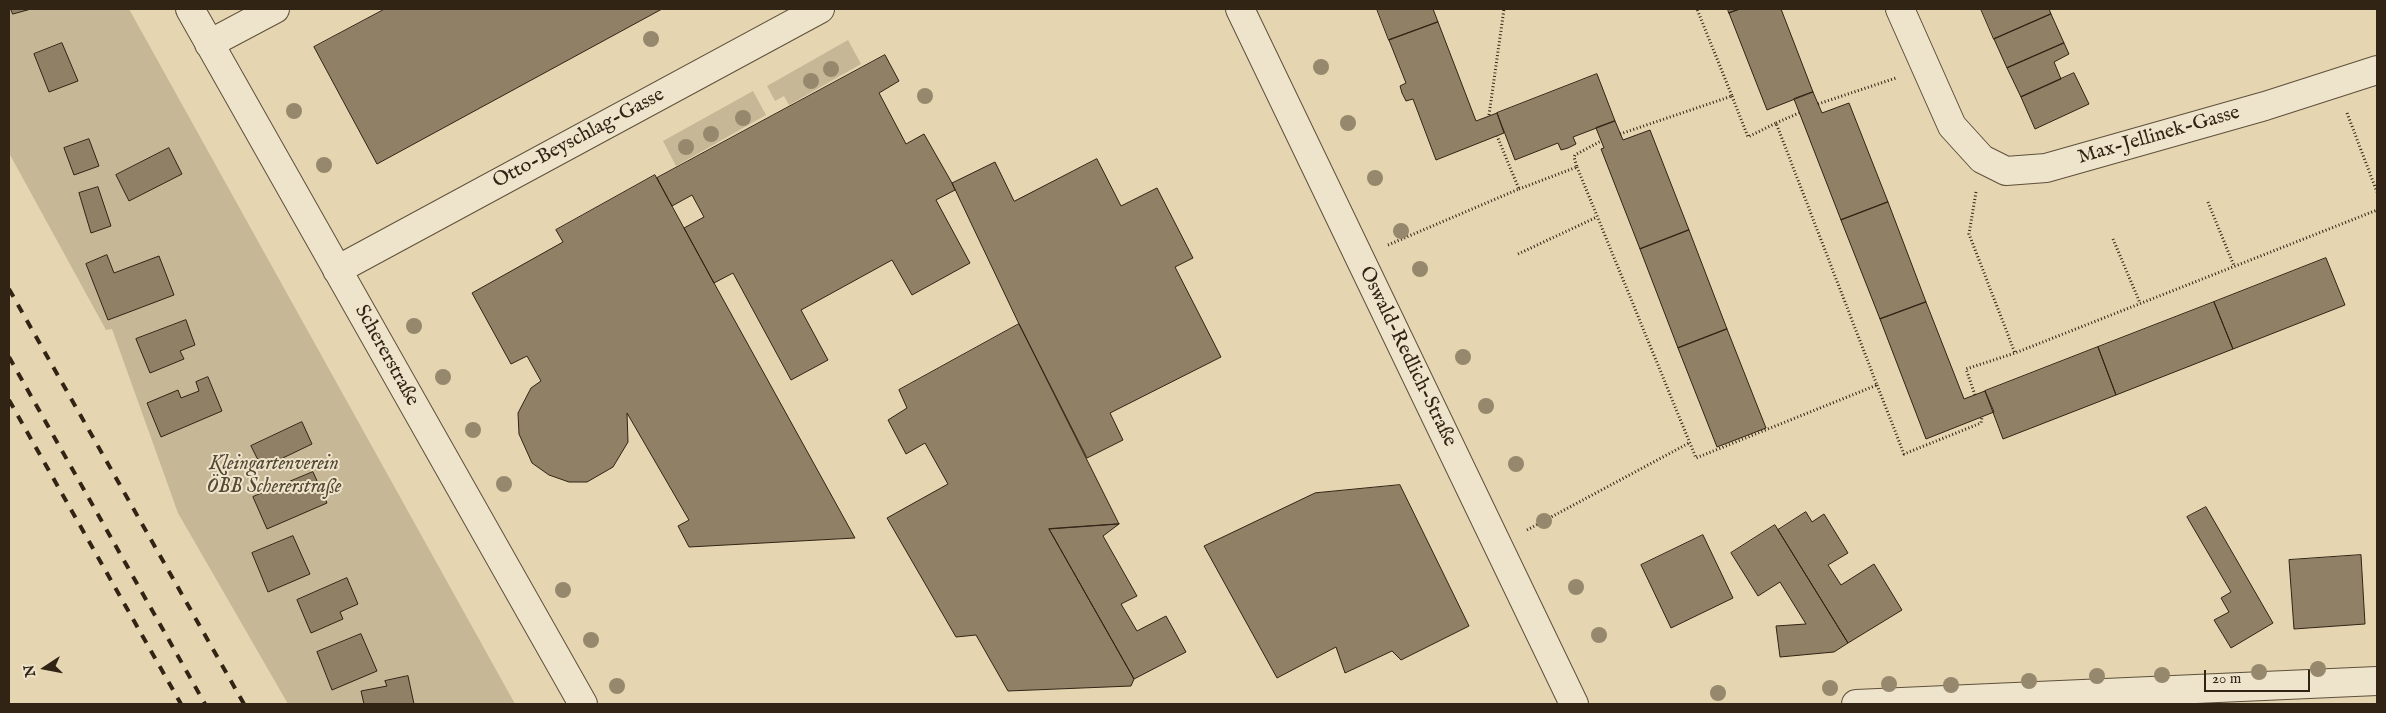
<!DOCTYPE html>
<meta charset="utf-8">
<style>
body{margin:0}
#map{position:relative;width:2386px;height:713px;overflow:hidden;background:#e5d5b1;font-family:"IM FELL English",serif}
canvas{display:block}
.frame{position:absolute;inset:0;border:10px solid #312414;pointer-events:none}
.north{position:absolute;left:20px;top:643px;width:50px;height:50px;-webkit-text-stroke:4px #eee4cc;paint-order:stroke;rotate:259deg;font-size:14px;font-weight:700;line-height:20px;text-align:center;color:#312414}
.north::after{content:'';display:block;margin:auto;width:18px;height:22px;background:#312414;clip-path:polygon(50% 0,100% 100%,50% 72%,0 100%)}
.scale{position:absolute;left:2204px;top:670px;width:106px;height:22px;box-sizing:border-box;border:2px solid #312414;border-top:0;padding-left:6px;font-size:15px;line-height:18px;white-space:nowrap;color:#312414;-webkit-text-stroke:4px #eee4cc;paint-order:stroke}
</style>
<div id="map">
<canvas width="2386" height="713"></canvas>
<div class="frame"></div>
<div class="north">N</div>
<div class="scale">20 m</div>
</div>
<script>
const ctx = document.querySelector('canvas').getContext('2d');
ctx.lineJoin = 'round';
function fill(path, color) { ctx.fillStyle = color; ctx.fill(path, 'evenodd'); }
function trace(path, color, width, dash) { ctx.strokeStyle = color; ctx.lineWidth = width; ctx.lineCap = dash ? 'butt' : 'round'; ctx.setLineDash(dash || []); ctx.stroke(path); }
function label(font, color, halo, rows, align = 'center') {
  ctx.font = font + ' "IM FELL English",serif'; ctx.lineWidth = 4; ctx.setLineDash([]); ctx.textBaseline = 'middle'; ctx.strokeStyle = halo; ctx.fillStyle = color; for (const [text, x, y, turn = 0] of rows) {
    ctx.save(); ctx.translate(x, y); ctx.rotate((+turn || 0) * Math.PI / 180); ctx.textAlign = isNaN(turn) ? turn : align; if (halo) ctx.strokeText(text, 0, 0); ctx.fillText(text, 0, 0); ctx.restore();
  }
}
fill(new Path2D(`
 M9 9H129L515 704H288L178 513 112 329 106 330 9 153Z
 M848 40 861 64 789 105 784 96 775 101 767 86Z
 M753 91 766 115 676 166 663 141Z`), '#c6b796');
const building = new Path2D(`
 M11 9H31L13 14Z
 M385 9H662L377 164 314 47Z
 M1377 9H1433L1438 22 1389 40Z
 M1728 9H1740L1729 13Z
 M1740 9H1781L1813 92 1767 110 1729 13Z
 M1981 9H2049L2051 14 1994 39Z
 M2051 14 2064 43 2007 68 1994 39Z
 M1438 22 1476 121 1497 113 1504 133 1436 160 1413 99 1406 101 1402 93 1400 86 1406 83 1389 40Z
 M62 43 78 81 49 92 34 54Z
 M2064 43 2069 54 2054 62 2061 79 2021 97 2007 68Z
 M885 55 899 81 879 93 906 144 924 134 952 183 955 190 936 200 970 263 912 295 892 260 801 310 828 360 791 380 733 273 714 283 684 228 704 217 692 195 672 206 657 178Z
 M2074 73 2089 104 2035 129 2021 97Z
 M1597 74 1615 121 1573 137 1576 144 1568 148 1561 150 1558 143 1515 160 1497 113Z
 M1813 92 1822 113 1849 103 1888 202 1841 220 1794 99Z
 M1615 121 1623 140 1650 130 1689 230 1640 249 1601 149 1604 148 1596 128Z
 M89 139 99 166 74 175 64 148Z
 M169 148 182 174 129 201 116 175Z
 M1097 159 1121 206 1157 188 1193 258 1175 267 1221 357 1110 413 1123 440 1087 458 1019 324 952 183 995 162 1014 201Z
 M655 175 714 283 855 538 689 547 678 526 689 520 627 413 628 442 613 467 587 482H569L549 475 532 463 519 434 518 413 531 388 541 381 527 356 511 364 472 293 563 242 556 230Z
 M98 187 111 226 91 233 79 193Z
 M1888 202 1926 302 1880 319 1841 220Z
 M1689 230 1727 329 1678 348 1640 249Z
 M107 255 114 273 159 256 174 295 108 320 86 264Z
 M2326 258 2345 305 2233 349 2214 302Z
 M1926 302 1964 399 1985 391 1994 412 1926 439 1880 319Z
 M2214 302 2233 349 2116 395 2098 347Z
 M186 320 195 345 180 351 184 359 150 373 136 339Z
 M1019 324 1119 524 1049 529 1134 679 1131 686 1008 691 976 635 956 637 887 518 948 484 925 443 906 454 888 420 907 408 899 390Z
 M1727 329 1766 428 1717 447 1678 348Z
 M2098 347 2116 395 2003 439 1985 391Z
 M208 377 222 411 161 437 147 403 178 390 181 398 199 391 196 382Z
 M302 422 312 444 262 468 251 446Z
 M313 472 327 503 267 529 253 497Z
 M1400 485 1469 626 1401 660 1392 651 1345 673 1336 647 1277 678 1204 546 1315 493Z
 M2206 507 2273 623 2231 648 2214 620 2229 612 2221 598 2231 592 2187 517Z
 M1806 512 1812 522 1824 514 1848 553 1828 565 1841 585 1874 564 1902 610 1848 643 1778 530Z
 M1119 524 1103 536 1137 596 1121 604 1137 631 1166 616 1186 652 1134 679 1049 529Z
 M1775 525 1848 643 1834 652 1780 657 1776 626 1806 624 1780 582 1758 596 1731 553Z
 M1703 535 1733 598 1671 628 1641 565Z
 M293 536 310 574 268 592 252 553Z
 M2361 555 2365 624 2294 629 2289 560Z
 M347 578 358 604 340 612 343 619 311 633 297 600Z
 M361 634 377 671 332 690 317 652Z
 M408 676 414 704H364L361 691 387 686 385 681Z`);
fill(building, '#8f8066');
trace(building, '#312414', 1);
const street = new Path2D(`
 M190 9 583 704
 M1240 9 1574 704
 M1900 9 1952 126 1982 159 2006 171 2046 168 2265 106 2377 70
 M209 44 275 9
 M337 270 820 9
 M1856 704 2377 681`);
trace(street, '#5e503b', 30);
trace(new Path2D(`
 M1818 104 1896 78
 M2347 113 2377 192
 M1489 115 1504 9
 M1776 123 1799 113
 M1620 134 1732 96 1697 9
 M1577 167 1696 458 1877 385 1776 123 1748 137 1732 96
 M1519 189 1577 167 1574 157 1575 155 1601 141
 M1976 192 1969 234 2015 353
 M2208 202 2234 266
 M2113 239 2140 303
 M1388 245 1519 189 1497 136
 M1518 254 1597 217
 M1877 385 1904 454 1981 423 1982 417
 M1975 395 1966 369 2015 353 2377 210
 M1527 530 1689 443`), '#312414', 3, [1, 2.5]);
trace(street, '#eee4cc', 28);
trace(new Path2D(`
 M9 289 244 704
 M9 357 205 704
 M9 400 181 704`), '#312414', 4, [9, 9]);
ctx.fillStyle = '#96886c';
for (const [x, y] of [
 [651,39],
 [1321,67],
 [831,69],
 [811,81],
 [925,96],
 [294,111],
 [743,118],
 [1348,123],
 [711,134],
 [686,147],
 [324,165],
 [1375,178],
 [1401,231],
 [1420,269],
 [414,326],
 [1463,357],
 [443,377],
 [1486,406],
 [473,430],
 [1516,464],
 [504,484],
 [1544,521],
 [1576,587],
 [563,590],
 [1599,635],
 [591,640],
 [2318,669],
 [2259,672],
 [2162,675],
 [2097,676],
 [2029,681],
 [1889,684],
 [1951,685],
 [617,686],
 [1830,688],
 [1718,693]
]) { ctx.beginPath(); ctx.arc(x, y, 8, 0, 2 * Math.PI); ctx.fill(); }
label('20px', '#312414', '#eee4cc', [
 ["Max-Jellinek-Gasse",2159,136,-16],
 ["Otto-Beyschlag-Gasse",579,139,-28],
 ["Schererstraße",386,356,61],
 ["Oswald-Redlich-Straße",1407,357,64]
]);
label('italic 20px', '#564934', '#eee4cc', [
 ["Kleingartenverein",274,465],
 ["ÖBB Schererstraße",274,488]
]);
</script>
